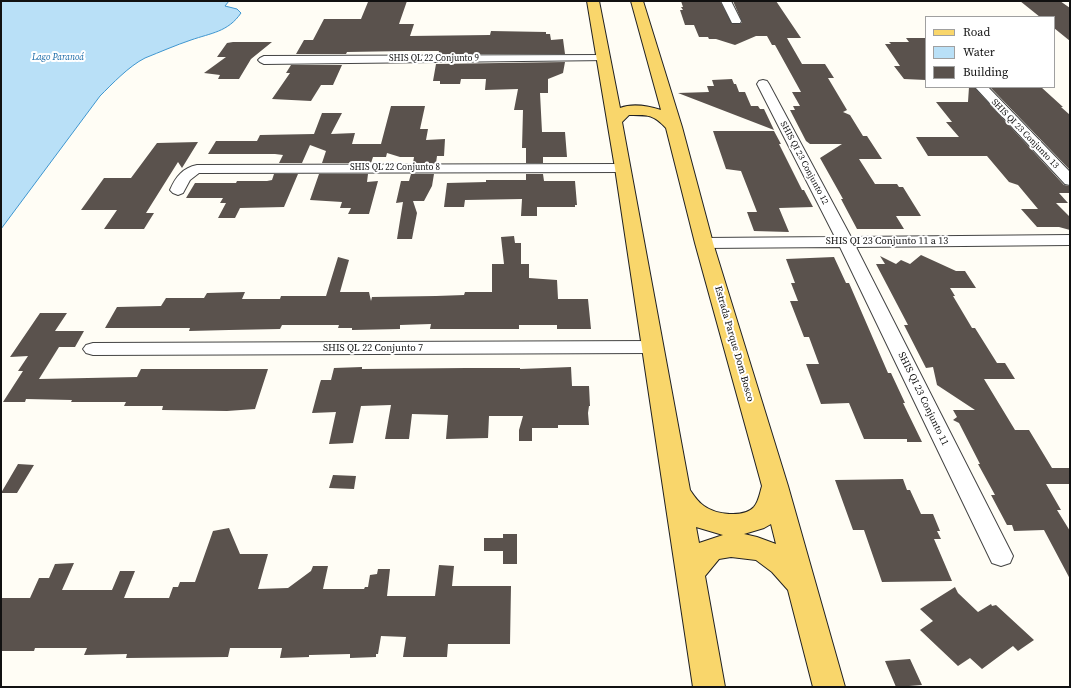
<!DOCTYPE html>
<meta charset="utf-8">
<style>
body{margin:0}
#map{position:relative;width:1071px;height:688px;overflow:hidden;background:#fffdf5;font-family:"Source Serif 4",serif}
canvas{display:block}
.frame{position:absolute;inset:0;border:2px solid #111;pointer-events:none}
.legend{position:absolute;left:925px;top:16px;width:130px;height:72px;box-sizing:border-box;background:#fff;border:1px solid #a0a0a0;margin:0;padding:5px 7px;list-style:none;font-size:12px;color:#111}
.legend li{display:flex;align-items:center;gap:8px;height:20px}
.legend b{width:20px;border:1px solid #a0a0a0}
</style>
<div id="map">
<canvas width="1071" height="688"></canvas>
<div class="frame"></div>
<ul class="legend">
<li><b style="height:5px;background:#f9d66b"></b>Road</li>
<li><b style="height:11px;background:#b9e0f7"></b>Water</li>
<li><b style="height:11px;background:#5a524d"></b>Building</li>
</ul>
</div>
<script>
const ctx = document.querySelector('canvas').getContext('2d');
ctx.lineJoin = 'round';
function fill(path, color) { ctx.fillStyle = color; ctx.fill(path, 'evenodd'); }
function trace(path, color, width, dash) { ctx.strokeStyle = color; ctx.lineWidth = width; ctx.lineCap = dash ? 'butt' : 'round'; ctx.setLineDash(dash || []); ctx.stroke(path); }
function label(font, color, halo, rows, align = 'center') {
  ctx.font = font + ' "Source Serif 4",serif'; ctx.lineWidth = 4; ctx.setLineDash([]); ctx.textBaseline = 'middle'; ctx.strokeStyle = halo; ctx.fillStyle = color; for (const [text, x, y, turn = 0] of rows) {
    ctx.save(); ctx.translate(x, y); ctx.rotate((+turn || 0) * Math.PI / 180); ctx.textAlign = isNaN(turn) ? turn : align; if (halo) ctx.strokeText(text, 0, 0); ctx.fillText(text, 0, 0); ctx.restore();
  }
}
const water = new Path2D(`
 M1 1H229L225 6 237 9 241 13C228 32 211 33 191 40 176 45 160 52 145 58 129 66 112 84 100 96L1 229Z`);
fill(water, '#b9e0f7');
trace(water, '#3f96cf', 1);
fill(new Path2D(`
 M370 1H407L399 24H414L410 36 490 35 491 31 546 32V34H550L551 40 563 39 565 54H438L439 51H406L347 52 346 54H296L304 40H313L324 19H361L368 2Z
 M681 1H720L732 24H740L742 22 733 1H776L801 38H787L802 64H825L834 78H828L847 110 843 112 850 115 863 136H867L882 159H859L875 184H897L899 187H903L921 216H896L904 229H857L841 199H843L820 158 842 144H810L806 141 790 110H795L793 106H800L792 92H801L775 45H772L767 36H756L735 45 716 39H709L708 37H699L694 25H685L680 10H683L681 7H683Z
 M1020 1H1060L1070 8V41L1054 28V17H1040Z
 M906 38H926V80L904 79 894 66H900L885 44H891L889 42H909Z
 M233 42H272L251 59 239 79H218L220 75 204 73 226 57H217L227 43Z
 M565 62 563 73 548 79V93H540L542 132H565L567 157H543V163H526V148H522L523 110H514L518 89 485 90 486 79H461L460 84H440V81H433L436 64Z
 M291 65H342L333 85H321L311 101 272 99 290 73H286Z
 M732 79 734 84H736L739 92H745L751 106H758L760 109H764L774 130 678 93 709 92 707 86H714L712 80Z
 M969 87H974L1064 185 1070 186V193H1059L1068 203H1056L1070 217V230L1059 227H1037L1021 209H1038L1018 185 1009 182 987 156H928L916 137H959L946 122H952L936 102H968Z
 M990 87H1041L1063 107H1061L1070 115V170Z
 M391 106H425L420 129H428L426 140 445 139 444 156H437L436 163H413L414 157H400L387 153 386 157H373L371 163H322L326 151 310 145 302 163H279L283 155 275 154H208L216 141H257L260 135 314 134 322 113H342L331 134 355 133 352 144H381Z
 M713 131H774L781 144H779L802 190H804L813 207 779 208 789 232 754 231 747 212H757L741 171 726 169Z
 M198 142 182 168 178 162 146 213H154L144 229H104L117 210H81L104 178H131L157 143Z
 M274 174H298L284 207 240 208 235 218H218L226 203H220L223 198H186L195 183H236L237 181H267L272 180Z
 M319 174H368L367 182 378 181 369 214H348L351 208H340L342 202 310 200Z
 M411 174H434L432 186 424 201H413L417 213 412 239H397L403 202 396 203 401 181H409Z
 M526 174H543L544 181H575L577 205H575V207H537V216H521L522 199 465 200 464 207H444L447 183 486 182V180H526Z
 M514 236 515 243H521V264H529V278L557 280 558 299H588L591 329H557V325H519V329H430L431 324 400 325V329L352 330V328H338L339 325H282L280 329 229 330 189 331 190 328H105L117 307 161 306 166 298H204L207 293 245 292 242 299H280L281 296H326L338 257 349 260 340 292H369L371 301 372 297 436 296 464 295 465 292H492V264H504L501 237Z
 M921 255 956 271H965L976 288H950L955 296H953L972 328H975L997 363H1005L1015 379H984L1015 430H1029L1052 468H1070V484H1046L1061 510H1057L1070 531V579L1044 530 1014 531 1012 525H1007L991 495H995L978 464H980L959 423 953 420 957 417 953 410H975L937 385 933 367 926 368 904 325H908L876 264H885L880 256 896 264 901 260 910 264Z
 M834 257 846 283H849L888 373H891L905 403H903L922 442H907V439H864L849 403 821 404 806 364H819L809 337H804L790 301H798L791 283H795L786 259Z
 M40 313H67L55 331H84L75 347H59L39 379 137 377 141 369H268L255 409 227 411 162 410 163 406H124L126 402H71L72 400 26 399 25 402H3L23 371H18L28 356 10 357Z
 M362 367V369L466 368H520V369L571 367 572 386H589L590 406H589L588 413 589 425H558V428H532V441H519V430L523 416H489L488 438 446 439 448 415 412 414 409 439H385L391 405 361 406 353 443 329 444 336 412 312 413 320 383 321 380H331L334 368Z
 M18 464 34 465 17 493H1Z
 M333 475 356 476 354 489 329 488Z
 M903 479 907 490H910L921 514H933L940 531H937L941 539H934L952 581 882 582 864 530H853L835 480Z
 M229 528 240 554H268L258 589 288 588 311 571 313 566H328L323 589H364L365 587H368L370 575 377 574 378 569H390L387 596H435L439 565 454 566 452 586H511L510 644H448L447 657H403L406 637 381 636 378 654H376V657L350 658V654L309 655V657L280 658 282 648H230L228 657 126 658 127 654 84 655 87 648H35L34 651H1V598H30L39 578H49L55 564 74 563 62 590H112L120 571H135L124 598H169L173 587H178L180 582H195L213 531Z
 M503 534H517V564H503V551H484V538H503Z
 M955 587 958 593 978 612 991 604 992 606 996 605 1034 640 1018 651 1013 646 982 669 970 658 958 666 920 630 933 621 920 609Z
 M910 659 922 685 896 687 885 661Z`), '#5a524d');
const minor = new Path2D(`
 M721 1H731L741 21 740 23H732Z
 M604 55 608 56 610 58 608 60 264 64 260 62 258 60 260 58 264 56Z
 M763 80 767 81 769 84 851 237 1070 235V245L856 247 1013 556 1010 563 1001 566 992 563 840 247 704 248 698 246 696 243 698 240 704 238 835 237 757 84 759 81Z
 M975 87H988L1070 172V185L1065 184Z
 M623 164 628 165 630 168 628 171 623 172 199 173 190 180 183 193 178 195 173 193 170 190C176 176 183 168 197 165Z
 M653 341 660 343 663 347 660 351 653 353 93 355 86 353 83 349 86 345 93 343Z`);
const major = new Path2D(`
 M587 1H599L620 108C632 103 649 106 661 110L631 1H643L682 127 713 243 788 486 845 687H813L788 590 772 572 756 560 731 557 719 559 705 576 725 687H693L615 168ZM629 115C648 115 653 114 666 128L695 243 762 486C760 492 759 501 754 507 744 518 716 515 704 506 698 502 694 496 690 490L622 122ZM771 524 776 544 757 537 744 534 764 528ZM696 527 723 535 699 543Z`);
trace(minor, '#444', 2);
trace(major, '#222', 2);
fill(minor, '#fff');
fill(major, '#f9d66b');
label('italic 9px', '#1768a6', '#fff', [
 ["Lago Paranoá",58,58]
]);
label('9px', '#111', '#fff', [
 ["SHIS QL 22 Conjunto 9",434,59],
 ["SHIS QI 23 Conjunto 13",1025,134,46],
 ["SHIS QI 23 Conjunto 12",804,163,62],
 ["SHIS QL 22 Conjunto 8",395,168]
]);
label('10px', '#111', '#fff', [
 ["SHIS QI 23 Conjunto 11 a 13",887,241],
 ["Estrada Parque Dom Bosco",734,344,74],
 ["SHIS QL 22 Conjunto 7",373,348],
 ["SHIS QI 23 Conjunto 11",923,399,64]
]);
</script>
